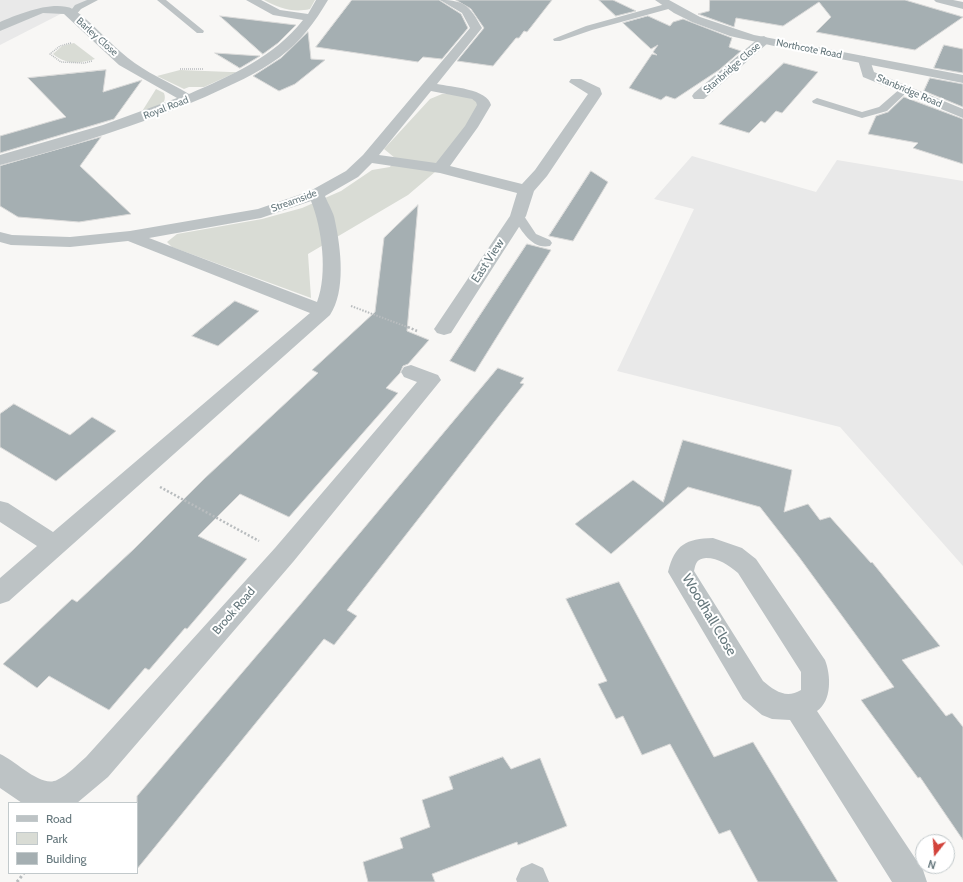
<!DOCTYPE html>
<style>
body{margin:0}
#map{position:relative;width:963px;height:882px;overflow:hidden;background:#f8f7f5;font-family:Cabin,sans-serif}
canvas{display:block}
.legend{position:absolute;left:8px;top:802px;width:130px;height:72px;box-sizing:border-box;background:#fff;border:1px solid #c2c9cb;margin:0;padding:5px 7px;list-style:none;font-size:12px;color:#66787d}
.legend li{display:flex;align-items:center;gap:8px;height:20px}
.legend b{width:20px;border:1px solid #c2c9cb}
.north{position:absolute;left:915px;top:834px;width:40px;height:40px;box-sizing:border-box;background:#fff;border:1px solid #c2c9cb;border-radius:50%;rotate:197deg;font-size:11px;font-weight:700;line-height:16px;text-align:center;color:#66787d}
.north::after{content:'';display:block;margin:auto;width:14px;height:18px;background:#d2433b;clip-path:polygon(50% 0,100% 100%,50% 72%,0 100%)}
</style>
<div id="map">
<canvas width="963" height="882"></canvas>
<ul class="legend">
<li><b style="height:5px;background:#bdc3c5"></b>Road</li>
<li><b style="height:11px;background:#d9dcd5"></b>Park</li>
<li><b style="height:11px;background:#a5afb2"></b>Building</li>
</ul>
<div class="north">N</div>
</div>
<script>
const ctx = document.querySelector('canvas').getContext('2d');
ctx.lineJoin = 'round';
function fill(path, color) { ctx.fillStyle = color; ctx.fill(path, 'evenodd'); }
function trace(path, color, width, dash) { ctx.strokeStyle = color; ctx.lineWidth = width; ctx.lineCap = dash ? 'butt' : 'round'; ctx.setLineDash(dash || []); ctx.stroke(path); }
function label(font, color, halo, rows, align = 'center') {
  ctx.font = font + ' Cabin,sans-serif'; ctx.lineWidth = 4; ctx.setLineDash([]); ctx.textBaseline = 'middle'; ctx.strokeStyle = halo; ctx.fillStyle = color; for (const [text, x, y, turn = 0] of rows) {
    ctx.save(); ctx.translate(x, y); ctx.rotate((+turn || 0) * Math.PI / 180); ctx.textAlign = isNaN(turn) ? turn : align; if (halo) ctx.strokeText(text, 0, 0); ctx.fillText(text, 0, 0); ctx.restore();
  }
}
fill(new Path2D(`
 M0 0H88L0 45Z
 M692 156 816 192 837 160 963 181V566L840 427 617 371 694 209 654 199Z`), '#e9e9e9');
fill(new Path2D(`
 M264 0H315L310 9C293 13 279 8 264 0Z
 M74 43 95 59C78 64 67 65 53 54L62 46Z
 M180 70 230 72H237L204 87H189L184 89 157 76Z
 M156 89 164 93C169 107 151 109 141 113Z
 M442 94C456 94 468 95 479 103V117L435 172 408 195 308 254 311 298 172 247 167 242 177 234 262 219 302 208 341 191 372 170 390 167 395 158 384 149 430 99Z`), '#d9dcd5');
const building = new Path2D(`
 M352 0H439L461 14 468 28 442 59 423 57 418 62 316 47Z
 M456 0H552L527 32 524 31 519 38H516L493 66 457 61 484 28 471 9Z
 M599 0H613L636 11 616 16Z
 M710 0H905L963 17 915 50 816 32 831 17 819 2 783 26 736 18 734 27 698 14 709 11Z
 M220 16 296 25 278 43 263 54Z
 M648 16 670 26 673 22 683 19 732 38 729 47 741 51 719 70 675 99 666 96 661 100 629 88 652 54 657 55 653 52 658 45 651 49 623 23Z
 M308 32 311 59 325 60 295 84 279 91 253 76 281 58Z
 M944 45 963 49V73L934 68Z
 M215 53 260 56 240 68Z
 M784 63 818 72 782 113 776 111 765 123 761 121 749 133 719 124Z
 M106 70 103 92 142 80 114 119 0 153V136L66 117 28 78Z
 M930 78 963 84V107L924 91Z
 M904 97 963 119V164L913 148 918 143 868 134 876 116 888 112Z
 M101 137 80 166 131 214 79 222 18 217 0 206V166Z
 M591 171 608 182 573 241 549 236Z
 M418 205 407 331 429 340 408 364 403 366 400 373 386 388 398 393 289 517 240 494 198 536 247 559 187 629 185 628 149 670 145 668 109 710 49 676 37 688 3 664 72 599 77 602 134 549 205 478 318 373 312 370 375 312 384 238Z
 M527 244 551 250 475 372 450 361Z
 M235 301 259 311 218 346 192 336Z
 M498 368 524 378 520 383 524 384 347 610 357 616 334 645 324 639 137 869V796L299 606Z
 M14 404 70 435 92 417 116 431 56 481 0 447V414Z
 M683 440 792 470 784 512 808 504 820 520 830 517 871 563 872 562 940 646 902 660 946 716 952 713 963 727V840L920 777 918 778 861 700 894 687 799 557 760 507 688 487 611 554 575 524 633 480 663 502Z
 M619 582 714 757 753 742 838 882H758L730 830 719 834 670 744 642 755 623 716 616 719 598 684 607 681 566 599Z
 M503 757 511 769 540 758 567 826 518 845 517 842 432 874 435 882H368L363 862 403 848 400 838 430 827 422 800 453 789 449 777Z`);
fill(building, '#a5afb2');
trace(building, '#d9d9d8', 1);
trace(new Path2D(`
 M71 43 60 46 50 54 61 62 84 63 92 61
 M180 69H203`), '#b8bcbe', 1.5, [1, 1]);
trace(new Path2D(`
 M351 306 410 328`), '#b8bcbe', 2, [1.5, 1.5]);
trace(new Path2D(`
 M408 327 417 331
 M160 487 259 541`), '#b8bcbe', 2.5, [2, 2]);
trace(new Path2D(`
 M17 882 24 873`), '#b8bcbe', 3, [2.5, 2.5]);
fill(new Path2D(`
 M87 0H98L81 9 75 16H69L68 14 75 5Z
 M157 0H166L204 31 203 33H197Z
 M669 3 672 4V8L592 30 560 41H554L553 39 586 26Z
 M904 87 909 90 907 92 887 111 862 118 813 103 812 101 817 98 862 112 879 107 901 88Z
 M518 212 522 213 536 234 550 240 552 243 550 246C531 250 521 229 512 216Z`), '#bdc3c5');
fill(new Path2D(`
 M246 0H261L280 10 308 14 316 0H328C315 22 301 41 280 57 257 74 231 85 205 97 140 125 69 147 0 165V155L103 125 177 98 119 65 64 14 43 13 0 31V22C19 14 53 0 73 9 91 21 110 44 128 58 145 72 169 82 189 94 230 76 274 57 303 20L273 15Z
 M440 0C466 0 470 7 482 28L437 84C451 87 488 89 491 105L478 127 450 166 522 184 535 170 588 94 569 82 571 79H581L600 88 602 94 547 176 534 191 526 216 451 333 444 335 437 333 434 329 510 216 517 193 440 173 372 163 358 177 325 196C328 204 334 213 335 221 341 249 346 291 330 315L9 601 0 604V578L37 546 0 522V501L8 503 53 532 310 313 128 241 70 247 11 245 0 242V232L12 235 70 237 130 231 258 209 310 191 346 171 363 155 470 28 462 13ZM431 91 472 99 476 102 477 105 465 126 436 163 379 155ZM311 201C322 228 328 274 317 302L149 238 261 218Z
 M934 0H953L963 2V9L936 2Z
 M764 36 770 40 768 43 704 99H694L692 96 694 93 760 37Z
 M864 56 870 60 874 72 963 109V118L863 77 858 60Z
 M411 365 438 375 441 380 293 562 108 777 77 803H22L0 788V754C16 761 41 788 57 780 68 775 78 764 86 757L275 548 417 382 404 377 401 372 404 367Z
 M713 538 742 548 756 559 825 660C831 675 832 701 817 711L923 870 927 882H892L790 720 772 719 762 715 743 699 668 572C675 544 686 539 713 538ZM706 558C719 558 728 565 738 573L801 672V690C786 699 775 691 763 681L694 571C696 562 697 559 706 558Z
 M532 863 543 868 549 882H517L516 879 521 868Z`), '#bdc3c5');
fill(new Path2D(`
 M655 0H669L700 17 754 35 963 75V83L774 46 730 36 692 22 674 13Z`), '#bdc3c5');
label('10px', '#66787d', '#fff', [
 ["Barley Close",97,37,42],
 ["Northcote Road",809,49,11],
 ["Stanbridge Close",732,68,-41],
 ["Stanbridge Road",909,91,23],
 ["Royal Road",166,108,-21],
 ["Streamside",294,201,-20]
]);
label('12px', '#66787d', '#fff', [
 ["East View",488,261,-57],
 ["Brook Road",234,611,-49]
]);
label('14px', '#66787d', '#fff', [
 ["Woodhall Close",709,615,59]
]);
</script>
